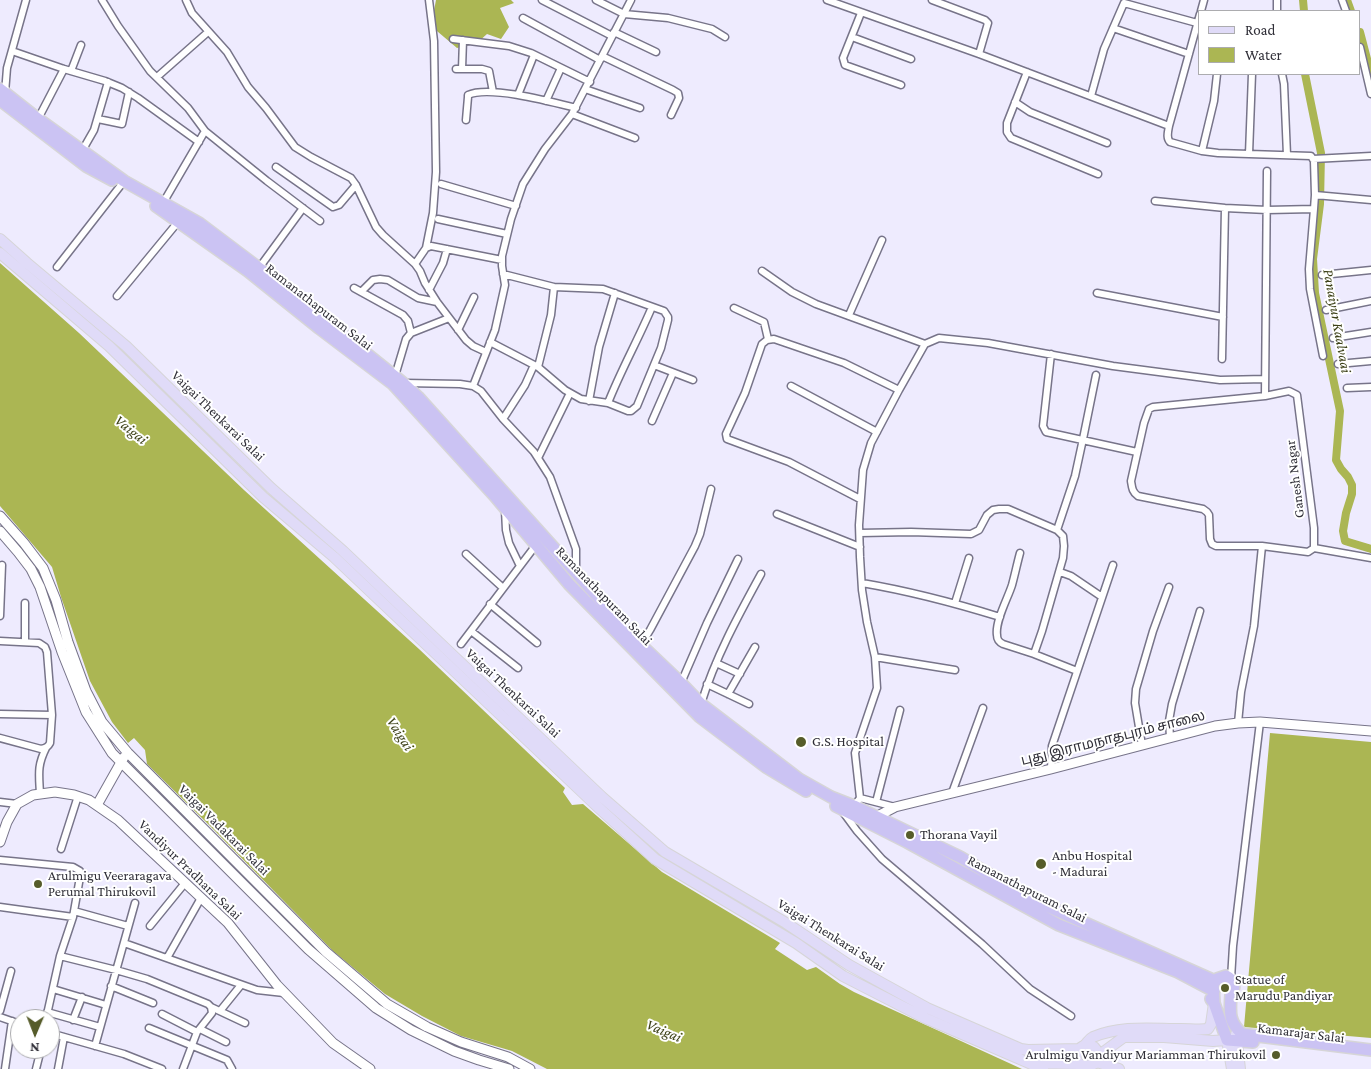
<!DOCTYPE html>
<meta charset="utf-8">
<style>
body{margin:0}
#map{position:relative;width:1371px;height:1069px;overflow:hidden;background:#eeebfe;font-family:"Crimson Pro",serif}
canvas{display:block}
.legend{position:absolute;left:1198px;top:10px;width:162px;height:65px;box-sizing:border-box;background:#fff;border:1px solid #acacaf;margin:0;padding:6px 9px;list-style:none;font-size:15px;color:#302f38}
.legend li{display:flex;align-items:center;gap:10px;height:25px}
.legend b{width:25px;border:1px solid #acacaf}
.north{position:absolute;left:10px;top:1009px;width:50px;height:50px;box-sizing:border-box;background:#fff;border:1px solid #acacaf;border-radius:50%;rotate:181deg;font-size:14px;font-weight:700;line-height:20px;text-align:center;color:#302f38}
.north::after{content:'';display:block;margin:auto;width:18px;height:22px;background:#565c2a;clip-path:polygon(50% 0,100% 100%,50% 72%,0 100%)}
</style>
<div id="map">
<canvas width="1371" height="1069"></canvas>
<ul class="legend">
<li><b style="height:6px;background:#e0dbf8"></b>Road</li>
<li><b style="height:14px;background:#abb653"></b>Water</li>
</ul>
<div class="north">N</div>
</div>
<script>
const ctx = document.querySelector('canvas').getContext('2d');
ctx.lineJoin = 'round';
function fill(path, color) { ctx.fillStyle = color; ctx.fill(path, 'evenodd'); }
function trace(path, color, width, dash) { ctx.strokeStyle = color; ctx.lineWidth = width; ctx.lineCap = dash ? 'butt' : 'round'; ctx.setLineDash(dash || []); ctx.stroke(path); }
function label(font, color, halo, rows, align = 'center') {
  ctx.font = font + ' "Crimson Pro","Noto Sans Tamil",serif'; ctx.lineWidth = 4; ctx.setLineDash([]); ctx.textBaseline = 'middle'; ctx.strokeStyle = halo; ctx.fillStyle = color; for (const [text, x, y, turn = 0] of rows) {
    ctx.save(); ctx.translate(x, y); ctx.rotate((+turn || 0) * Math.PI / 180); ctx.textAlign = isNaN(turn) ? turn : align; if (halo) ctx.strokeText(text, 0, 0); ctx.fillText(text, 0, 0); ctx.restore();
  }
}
fill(new Path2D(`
 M436 0H511L514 3 500 8 509 27 501 39 487 34 477 43 457 48 431 26Z
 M0 263 79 333 244 490 419 649 565 788 563 792 572 805 583 804 662 872 780 943 775 949 807 970 816 967 840 984 854 992 1022 1069H547L512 1051 461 1036 422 1016 385 994 333 951 211 827 147 764 145 750 134 738 128 743 112 722 90 681 61 597 52 567 0 506Z
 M1270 733 1371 742V1038L1244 1027Z`), '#abb653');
trace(new Path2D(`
 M1303 0 1304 11
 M1347 0 1351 11
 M1360 32 1371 74
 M1305 74 1321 153 1320 204 1313 259 1315 293 1340 411 1336 460 1341 469 1348 477 1352 485V494L1346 513 1343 531 1345 541 1371 549`), '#abb653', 8);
const street = new Path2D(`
 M102 0 118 26 150 71 188 108 205 131 163 203
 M186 0 192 13 227 52 248 87 266 108 295 147 311 157 351 178 356 185 376 227 383 235 415 264 420 271 425 283 437 302 466 340 473 346 486 352
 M542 0 612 36
 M596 0 624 14 668 18 712 29 725 37
 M827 0 979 54 1169 126
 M932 0 985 20 988 23 979 54
 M1277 0V11
 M1342 0 1346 11
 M1201 11 1204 0
 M861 13 843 58 845 65 901 85
 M1200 14 1169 126C1168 132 1166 138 1170 142L1202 151 1218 153 1311 156 1314 161 1315 195
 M523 18 600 60
 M1113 28 1189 54
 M614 32 656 52
 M852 37 911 59
 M453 39 509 46 531 53 590 82
 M1360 47 1371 94
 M12 51 64 69 105 81 122 88 138 98 199 142
 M602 56 673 90 678 93 679 98 671 115
 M456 69H482L489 71 493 92
 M462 69 463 40
 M71 71 81 45
 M1027 72 1007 123V132L1011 138 1098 174
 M1282 74 1284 84 1287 155
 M157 77 208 32
 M585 89 640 108
 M5 93 7 68 26 0
 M518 95 534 55
 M1091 96 1104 49 1124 3 1197 23
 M546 101 561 68
 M1015 102 1030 112 1107 143
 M572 114 635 138
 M38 119 64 69
 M98 119 122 124 129 92
 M466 120 468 97V95C489 85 552 102 576 108
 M205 131 267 181 320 221
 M82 151 94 130 108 82
 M1202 151 1214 101 1217 74
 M1249 154 1252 74
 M1313 159 1371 156
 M276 167 333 207 339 205 356 185
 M441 184 516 206
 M1155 201 1225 208 1267 210 1314 209 1315 195 1371 200
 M1314 209 1309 269 1310 289 1323 356
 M438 219 507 234
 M426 248 433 213 436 172 434 41 429 0
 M415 264 426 248 431 246 502 260
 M57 267 121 185
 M259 268 303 208
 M762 271 792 292 816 304 925 344
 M1322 275 1371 270
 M354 288 403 315 408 321 411 333
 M429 290 443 263 447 249
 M361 292 373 280 380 279 388 280 418 298 437 302
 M1097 293 1223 317
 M117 296 178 222
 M734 308 764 322 768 339
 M1326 310 1371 301
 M849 315 882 240
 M458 330 474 297
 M1333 338 1371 332
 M490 342 538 367 565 390 581 399 608 403 628 411H631L637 406 661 348 668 320V317L664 311 603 289 554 287 503 274
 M1051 354 1043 426 1046 432 1137 452
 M1222 359 1225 208
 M1338 364 1371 361
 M654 365 693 380
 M538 367 551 315 554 287
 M395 376 406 339 411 333 449 318
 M405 383 460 384 473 386 481 391 503 419 534 452 550 477 576 549V572
 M473 386 495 330 505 285 502 266V256L511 219 523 184 545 149 572 114 631 0
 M791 386 877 432
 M1347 388 1371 387
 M589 401 599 347 615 293
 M608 403C621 370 638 340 652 307
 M503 419 525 385 534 365
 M652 421 673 373
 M538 458 570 393
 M860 499 789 462 727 439 726 434 745 393 762 344 767 340 774 339 844 363 899 390
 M505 510 506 530 509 543 520 566
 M777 514 860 547
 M1057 530 1075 476 1083 439 1096 375
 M860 533 911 532 971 534 979 530 987 515 993 510 999 509H1008L1057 530 1063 536 1064 546 1063 558 1042 631 1034 654
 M1262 546H1216L1212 544 1210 539 1209 515 1207 512 1203 509 1138 496C1132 492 1132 487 1131 481L1144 423 1149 409 1153 407 1265 396
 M1314 548 1371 558
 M1020 553C1017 564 1015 574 1012 585 1008 598 995 621 997 635 997 640 999 642 1003 644L1034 654 1077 671
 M466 554 503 588
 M1060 572 1071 576 1102 597
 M862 583C909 591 955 603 1000 617
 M955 603 969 558
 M490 604 537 643
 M0 616 2 565
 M471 631 518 668
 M0 641 39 643 45 647 47 652 52 715 50 743C48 747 46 748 41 749L0 738
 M25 642V603
 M461 644 536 545
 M641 645 650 630 695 546 700 534 711 489
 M875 657 955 670
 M716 663 740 674
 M681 683 707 623 738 559
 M707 684 749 704
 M728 694 755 647
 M701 704C715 658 738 616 761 574
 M0 714 52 715
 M1238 723 1241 692 1254 626 1262 546 1308 552 1314 548V528L1297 395 1289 391 1265 396 1267 171
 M1170 737 1169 721 1172 704 1200 611
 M1142 745 1135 703 1136 689 1153 631 1169 587
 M1051 769 1052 746 1113 565
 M952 793 983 708
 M40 794C39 774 37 766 46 748
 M860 798 895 807
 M0 802 17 804
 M876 802 900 710
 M854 806 860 798 855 753 877 688 875 657 867 622 862 590 860 557 859 525 863 470 871 443 899 390 925 344 939 338 988 343 1113 366 1220 380 1265 379
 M843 812 857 831 882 859 982 944 1030 989 1071 1016
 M61 849 78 796
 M0 860 73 867 80 871V877L73 917 0 907
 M74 911 128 926
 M150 926 185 883
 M124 943 257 990 284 993
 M60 956 116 970 147 979 208 1004 211 1007 212 1013 197 1032 183 1069
 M167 958 201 898
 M1231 979 1233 946 1260 722
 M111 986 153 1003
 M53 989 106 1005
 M211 1007 245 1023
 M0 1011 11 971
 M220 1011 241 985
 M47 1012 100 1027
 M162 1014 197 1032
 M0 1017 20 1024
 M46 1019 60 956 73 917
 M73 1020 82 997
 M149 1028 227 1060 232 1069
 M200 1029 226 1042
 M50 1033 124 1054 162 1069
 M95 1046 135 903
 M5 1069 12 1021
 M36 1069 41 1049
 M58 1069 64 1037`);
const secondary = new Path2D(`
 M0 516 24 543 43 568 56 600 68 642 86 691 102 722 128 753 326 952 387 1004 427 1027 461 1042 508 1057 530 1069
 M0 531 18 552 31 569 40 587 62 652 86 712 112 753 308 949 376 1008 411 1030 454 1051 479 1060 509 1069
 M97 805 124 757
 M872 819 895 807 1051 769 1215 726 1238 723 1260 722 1371 731
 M0 842 7 822 17 804 33 795 55 792 74 795 89 800 118 820 228 923 277 985 333 1043 370 1069`);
const primary = new Path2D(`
 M0 239 27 263 126 346 271 488 343 551 602 797 665 852 786 923 849 965 927 1008 1021 1049 1028 1050 1079 1049
 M0 253 109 346 263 497 334 557 599 808 655 859 796 943 843 976 925 1018 1043 1069
 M1236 1034 1240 1069
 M1085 1046 1094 1047 1098 1052 1097 1062C1088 1069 1071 1066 1077 1052 1079 1048 1082 1047 1085 1045 1088 1042 1089 1039 1093 1037 1121 1025 1152 1029 1181 1029 1190 1029 1200 1030 1208 1029L1211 1024 1214 1003
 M1098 1056 1124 1037H1164L1213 1041 1227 1040 1232 1069
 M1097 1062 1119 1069
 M1035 1063 1078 1064`);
const highway = new Path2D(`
 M0 89 38 119 124 181 199 223 272 278 403 383 418 397 641 645 681 683 701 704 799 779 831 797 854 806 960 857 1031 899 1215 981
 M0 100 86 166 112 180
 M156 206 248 271 319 328 393 384 494 495 569 584 700 717 766 767 806 791
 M836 806 907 842 1059 925 1178 972 1214 991
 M1211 999 1214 1003 1227 1040 1253 1042
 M1214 1003 1213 984 1217 979 1226 976C1234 980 1236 987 1231 994 1230 1012 1228 1021 1242 1034L1371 1050`);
trace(street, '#777489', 9);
trace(secondary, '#777489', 11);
trace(primary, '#d6d5d7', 12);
trace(highway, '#d6d5d7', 14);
trace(street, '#fff', 6);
trace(secondary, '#fff', 9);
trace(primary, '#e0dbf8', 10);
trace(highway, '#cbc3f3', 11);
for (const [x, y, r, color] of [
 [801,742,6,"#565c2a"],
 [910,835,5,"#565c2a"],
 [1041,864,6,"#565c2a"],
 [38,884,5,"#565c2a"],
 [1225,988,5,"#565c2a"],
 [1276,1055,5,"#565c2a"]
]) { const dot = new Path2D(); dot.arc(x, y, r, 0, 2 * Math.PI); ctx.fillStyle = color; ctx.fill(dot); trace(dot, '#fff', 2); }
label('14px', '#302f38', '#fff', [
 ["Ramanathapuram Salai",319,307,38],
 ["Vaigai Thenkarai Salai",218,416,44],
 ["Ganesh Nagar",1295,479,-97],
 ["Ramanathapuram Salai",604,596,46],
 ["Vaigai Thenkarai Salai",513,693,43],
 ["புது இராமநாதபுரம் சாலை",1113,738,-14],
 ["Vaigai Vadakarai Salai",224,830,45],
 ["Vandiyur Pradhana Salai",190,870,44],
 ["Ramanathapuram Salai",1027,889,27],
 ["Vaigai Thenkarai Salai",831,935,32],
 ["Kamarajar Salai",1301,1033,7]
]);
label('14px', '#302f38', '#fff', [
 ["G.S. Hospital",812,742],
 ["Thorana Vayil",920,835],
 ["Anbu Hospital",1052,856],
 ["- Madurai",1052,872],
 ["Arulmigu Veeraragava",48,876],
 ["Perumal Thirukovil",48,892],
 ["Statue of",1235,980],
 ["Marudu Pandiyar",1235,996],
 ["Arulmigu Vandiyur Mariamman Thirukovil",1266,1055,"right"]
], 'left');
label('italic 15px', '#3e4219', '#fff', [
 ["Panaiyur Kaalvaai",1337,321,80],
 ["Vaigai",131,430,39],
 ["Vaigai",400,734,57],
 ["Vaigai",664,1031,23]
]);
</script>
